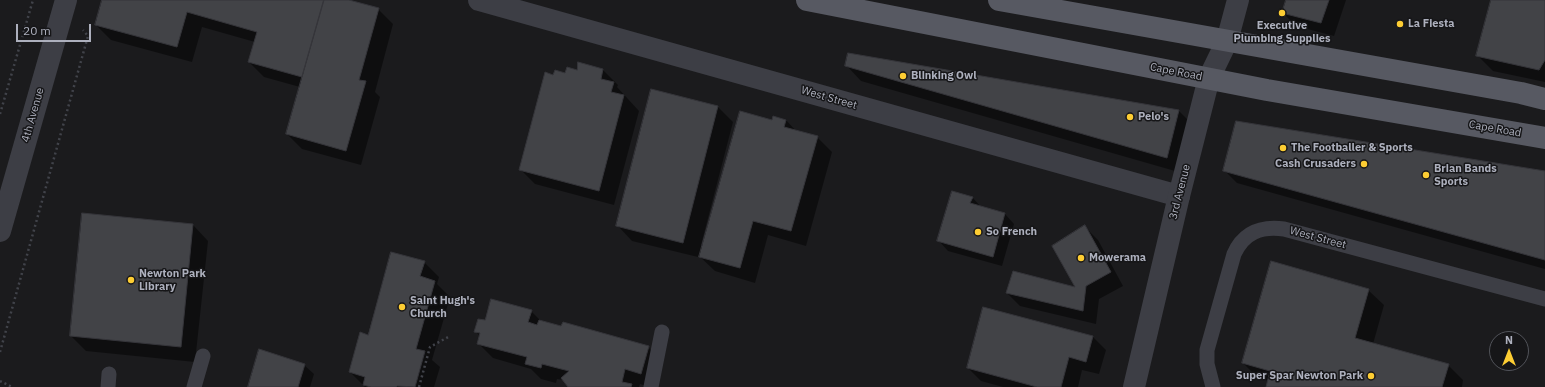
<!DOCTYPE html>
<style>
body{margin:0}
#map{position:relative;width:1545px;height:387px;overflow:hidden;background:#1b1b1d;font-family:"IBM Plex Sans",sans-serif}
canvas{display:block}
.north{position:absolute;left:1489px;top:331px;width:40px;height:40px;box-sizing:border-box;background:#161618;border:1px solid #52545a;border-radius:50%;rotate:0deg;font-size:11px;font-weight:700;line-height:16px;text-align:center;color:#adb0bd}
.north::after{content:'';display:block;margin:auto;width:14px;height:18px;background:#fdcd33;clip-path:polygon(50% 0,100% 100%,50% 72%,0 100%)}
.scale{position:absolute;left:16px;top:24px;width:75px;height:18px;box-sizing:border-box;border:2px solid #adb0bd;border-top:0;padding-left:5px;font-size:12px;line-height:14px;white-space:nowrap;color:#adb0bd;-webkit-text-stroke:3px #161618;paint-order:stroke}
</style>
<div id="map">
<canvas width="1545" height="387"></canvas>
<div class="north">N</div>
<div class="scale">20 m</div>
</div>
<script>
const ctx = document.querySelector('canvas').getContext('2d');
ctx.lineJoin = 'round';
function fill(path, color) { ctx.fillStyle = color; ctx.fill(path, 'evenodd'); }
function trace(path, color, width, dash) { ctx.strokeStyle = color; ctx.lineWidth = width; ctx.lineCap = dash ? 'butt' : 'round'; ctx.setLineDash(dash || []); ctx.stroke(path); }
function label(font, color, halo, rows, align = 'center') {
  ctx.font = font + ' "IBM Plex Sans",sans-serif'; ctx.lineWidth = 3; ctx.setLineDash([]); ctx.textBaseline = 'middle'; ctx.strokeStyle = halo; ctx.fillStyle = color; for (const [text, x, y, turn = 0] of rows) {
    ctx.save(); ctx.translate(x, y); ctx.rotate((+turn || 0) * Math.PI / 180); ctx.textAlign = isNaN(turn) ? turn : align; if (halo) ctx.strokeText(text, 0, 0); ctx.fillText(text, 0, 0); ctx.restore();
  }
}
fill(new Path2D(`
 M103 0H345L378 9 393 24 375 92 380 97 361 165 302 149 287 134 300 87 264 77 249 62 255 42 202 27 192 62 111 40 96 25Z
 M1287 0H1346L1334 36 1296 26 1283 13Z
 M1492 0H1545V82L1493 71 1477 55Z
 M579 64 603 70 618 85 617 87 639 111 614 205 535 184 520 169 554 76 577 71Z
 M846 65 1179 111 1194 126 1182 173 861 81Z
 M652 90 718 107 733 122 701 245 703 246 773 121 774 117 786 120 796 131 817 137 832 152 806 246 768 235 755 283 715 271 698 255V257L632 241 617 225Z
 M1224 170 1545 172V269L1237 183Z
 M972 197 982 208 1005 214 1014 224 1002 266 948 251 939 241Z
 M193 225 208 241 195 362 86 351 71 336Z
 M1085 227 1098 240 1123 286 1099 299 1096 324 1020 306 1007 293 1077 289Z
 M424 262 439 277 437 284 450 297 432 360 440 367 434 387H365L350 372 368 336Z
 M1368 290 1384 305 1373 344 1448 365 1463 380 1462 387H1267L1269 381 1258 378 1243 363Z
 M984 308 1093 337 1106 350 1099 374 1082 370 1078 387H1003L981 381 968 368Z
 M531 311 542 322 648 347 663 362 650 387 640 384 639 387H569L564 380 557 379 556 383 541 379 531 369 493 358 478 343 480 336 475 331 485 322Z
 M304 365 314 374 310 387H249Z`), '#0007');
const building = new Path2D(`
 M102 0H324L302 77 248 62 257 32 187 12 177 47 95 25Z
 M324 0H349L379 8 359 80 366 81 346 151 286 134Z
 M1286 0H1329L1321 23 1282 13Z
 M1491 0H1545V60L1539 70 1476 56Z
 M848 53 1179 110 1167 158 845 66Z
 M578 62 603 69 601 79 614 82 611 92 624 95 599 191 519 170 545 72 553 75 555 70 565 73 567 67 577 70Z
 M651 89 718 106 683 243 616 226Z
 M740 111 772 120 773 116 786 120 784 127 818 136 791 231 753 221 740 268 699 257Z
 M1236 121 1545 171V260L1223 171Z
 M952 191 973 197 970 203 1005 213 993 257 937 241Z
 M82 213 193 224 181 347 70 336Z
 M1085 225 1111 272 1086 286 1083 311 1006 293 1013 271 1075 287 1052 246Z
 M391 252 425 261 420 276 435 281 416 349 425 351 415 387 397 386 396 387H371L363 385 365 377 349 372 360 332 368 335Z
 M1271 261 1369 289 1355 338 1449 364 1442 387H1266L1270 371 1242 363Z
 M491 299 532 310 528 322 537 325 539 320 561 326 563 322 649 346 641 374 625 369 622 382 632 384 631 387H568L561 378 569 371 542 364 541 368 525 364 527 357 477 344 480 333 474 332 478 319 485 320Z
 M983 307 1093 336 1086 362 1069 357 1061 387H1037L967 368Z
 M259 349 305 364 298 387H248Z`);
fill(building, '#424347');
trace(building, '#35353a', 1);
trace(new Path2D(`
 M0 114 33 0
 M0 352 88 36 83 30
 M0 381 12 387
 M419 387 430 347 450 336`), '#41434a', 2.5, [2, 3]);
trace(new Path2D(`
 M108 387 109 374
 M194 387 203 356
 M651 387 662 332
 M1213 387 1207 364V350L1234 254C1244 232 1261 226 1284 229L1545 299`), '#3d3e45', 15);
trace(new Path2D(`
 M479 0 1179 196
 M0 231 66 0`), '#3d3e45', 22);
trace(new Path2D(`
 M1134 387 1179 196 1209 78 1227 41 1238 0`), '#3d3e45', 22);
trace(new Path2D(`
 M807 0 1267 90 1545 138
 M999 0 1521 93 1545 99`), '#575962', 22);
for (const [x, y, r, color] of [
 [1282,13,4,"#fdcd33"],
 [1400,24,4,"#fdcd33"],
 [903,76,4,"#fdcd33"],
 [1130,117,4,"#fdcd33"],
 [1283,148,4,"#fdcd33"],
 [1364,164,4,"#fdcd33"],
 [1426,175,4,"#fdcd33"],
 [978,232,4,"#fdcd33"],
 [1081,258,4,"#fdcd33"],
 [131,280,4,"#fdcd33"],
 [402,307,4,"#fdcd33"],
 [1371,376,4,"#fdcd33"]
]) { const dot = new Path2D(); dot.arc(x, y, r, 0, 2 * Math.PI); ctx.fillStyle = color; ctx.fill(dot); trace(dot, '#161618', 1.5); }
label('bold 11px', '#adb0bd', '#161618', [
 ["La Fiesta",1408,24],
 ["Executive",1282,26,"center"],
 ["Plumbing Supplies",1282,39,"center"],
 ["Blinking Owl",911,76],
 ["Pelo's",1138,117],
 ["The Footballer & Sports",1291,148],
 ["Cash Crusaders",1356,164,"right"],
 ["Brian Bands",1434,169],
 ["Sports",1434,182],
 ["So French",986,232],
 ["Mowerama",1089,258],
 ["Newton Park",139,274],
 ["Library",139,287],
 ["Saint Hugh's",410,301],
 ["Church",410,314],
 ["Super Spar Newton Park",1363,376,"right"]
], 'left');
label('11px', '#adb0bd', '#161618', [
 ["Cape Road",1176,72,11],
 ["West Street",829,98,16],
 ["4th Avenue",33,115,-74],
 ["Cape Road",1495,129,10],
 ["3rd Avenue",1180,192,-76],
 ["West Street",1318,238,15]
]);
</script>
